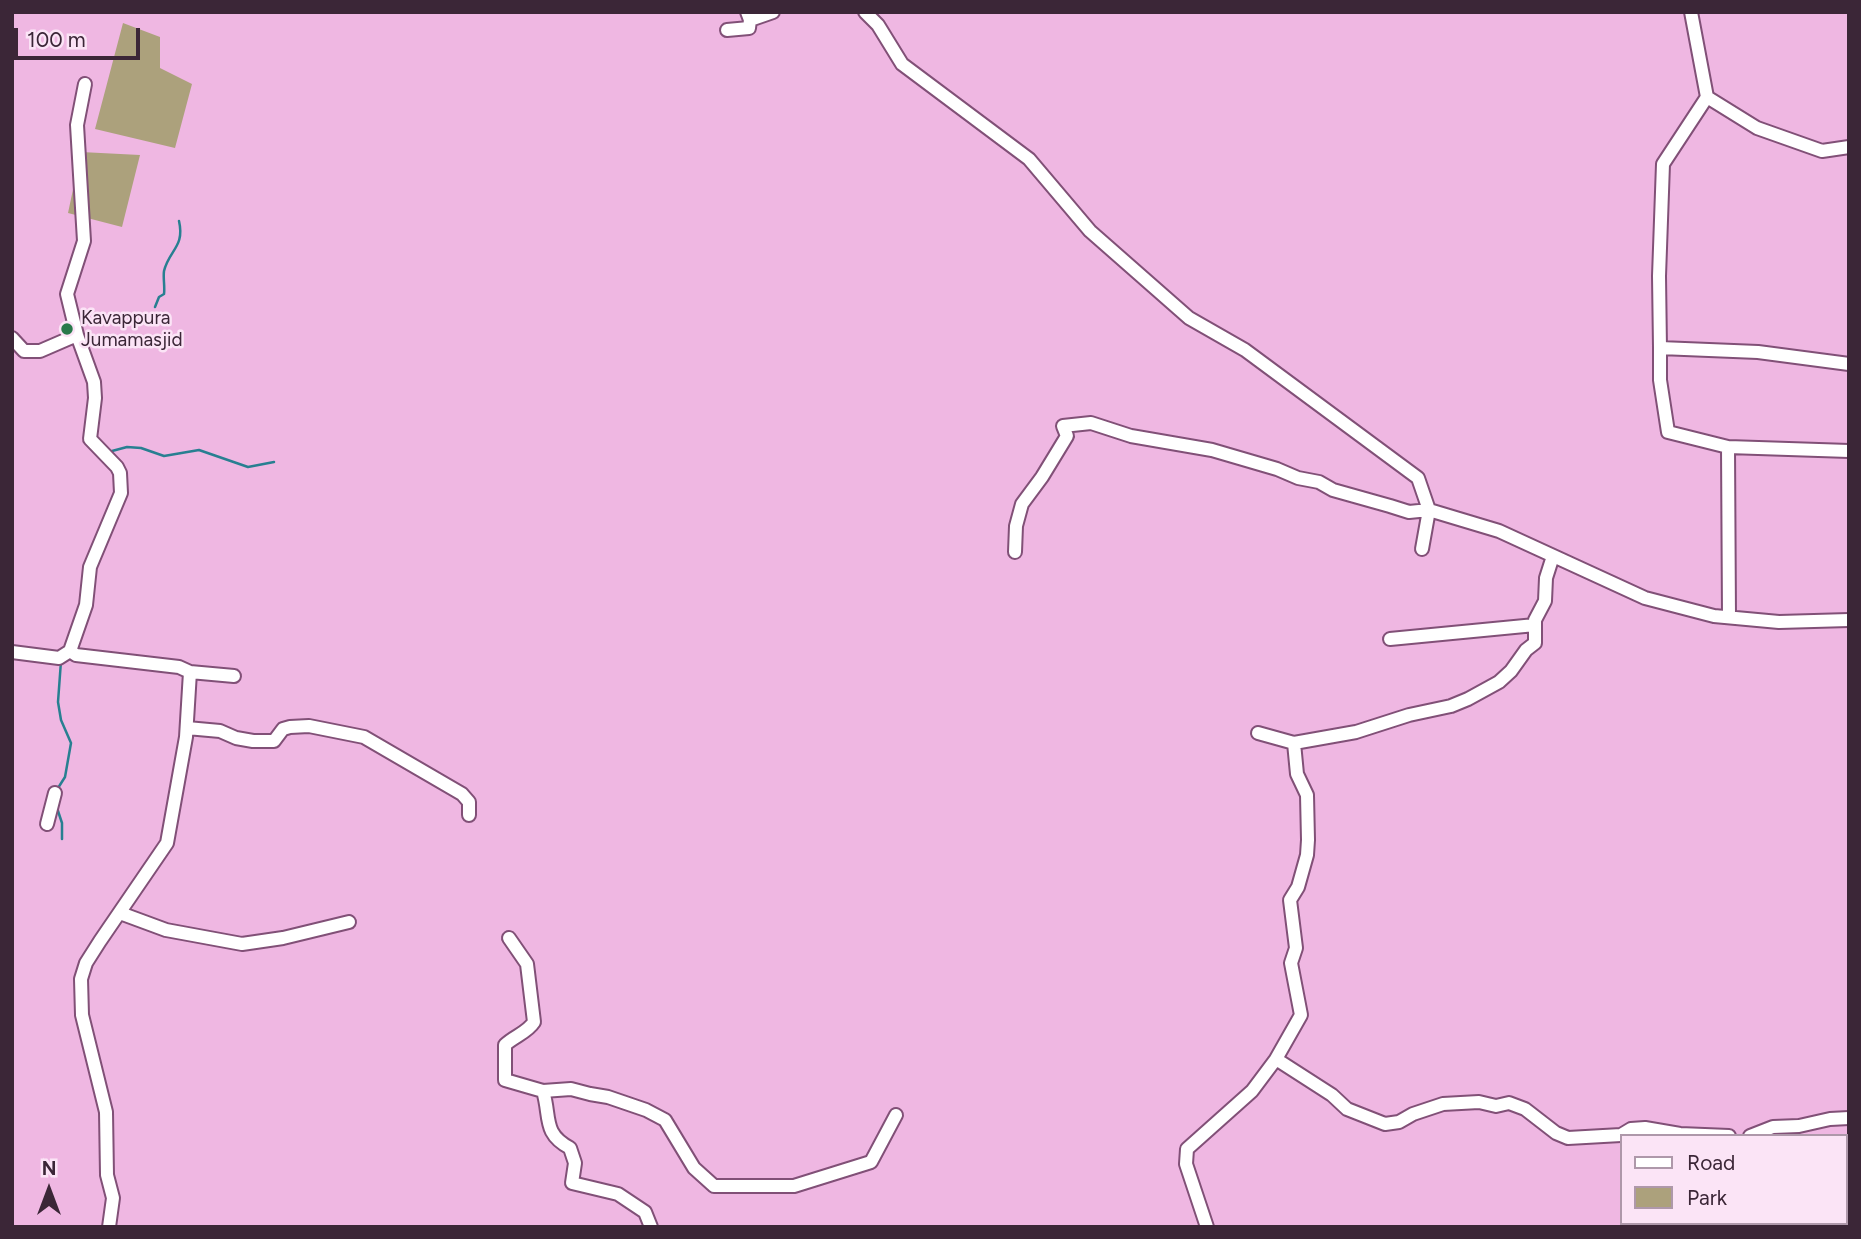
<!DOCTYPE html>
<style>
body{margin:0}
#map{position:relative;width:1861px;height:1239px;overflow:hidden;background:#efb7e2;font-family:Figtree,sans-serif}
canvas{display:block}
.frame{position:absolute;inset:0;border:14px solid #3b2637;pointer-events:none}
.legend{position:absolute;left:1620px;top:1134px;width:228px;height:91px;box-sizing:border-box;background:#fbe4f6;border:2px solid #ae98aa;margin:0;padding:9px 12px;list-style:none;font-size:21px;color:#3b2637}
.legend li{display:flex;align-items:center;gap:14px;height:35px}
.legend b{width:35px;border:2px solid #ae98aa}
.north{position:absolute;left:14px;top:1155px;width:70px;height:70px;-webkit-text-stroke:5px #fbe4f6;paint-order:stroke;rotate:0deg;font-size:19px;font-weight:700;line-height:28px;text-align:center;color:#3b2637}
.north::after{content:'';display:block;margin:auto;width:24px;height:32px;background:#3b2637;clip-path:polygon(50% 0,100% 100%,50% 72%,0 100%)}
.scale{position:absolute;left:14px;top:28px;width:126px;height:32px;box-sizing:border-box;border:4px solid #3b2637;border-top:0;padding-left:9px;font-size:21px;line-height:24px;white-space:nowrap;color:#3b2637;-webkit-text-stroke:5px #fbe4f6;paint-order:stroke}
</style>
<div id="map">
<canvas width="1861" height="1239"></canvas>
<div class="frame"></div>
<ul class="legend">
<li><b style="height:9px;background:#fff"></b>Road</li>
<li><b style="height:19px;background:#aca17c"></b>Park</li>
</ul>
<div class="north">N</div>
<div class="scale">100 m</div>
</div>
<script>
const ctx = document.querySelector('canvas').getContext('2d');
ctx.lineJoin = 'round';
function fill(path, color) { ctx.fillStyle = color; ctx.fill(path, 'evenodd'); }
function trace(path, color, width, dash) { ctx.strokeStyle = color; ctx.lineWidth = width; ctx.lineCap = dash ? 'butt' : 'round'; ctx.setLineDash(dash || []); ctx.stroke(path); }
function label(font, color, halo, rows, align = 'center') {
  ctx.font = font + ' Figtree,sans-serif'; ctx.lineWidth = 5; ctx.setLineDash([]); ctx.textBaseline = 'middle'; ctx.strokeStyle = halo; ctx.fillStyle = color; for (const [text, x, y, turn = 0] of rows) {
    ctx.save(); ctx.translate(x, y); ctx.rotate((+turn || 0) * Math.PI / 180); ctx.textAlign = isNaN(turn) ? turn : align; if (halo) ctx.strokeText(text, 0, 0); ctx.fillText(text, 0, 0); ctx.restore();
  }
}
fill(new Path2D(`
 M123 23 160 37V68L192 84 175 148 95 129Z
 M81 152 140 155 122 227 68 213Z`), '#aca17c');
trace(new Path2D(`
 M155 307 159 297 164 294C165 287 163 278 164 271 169 250 185 247 179 221
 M112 451 127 447 141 448 164 456 199 450 248 467 274 462
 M58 788 65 777 71 743 61 720 58 702 61 661
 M57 808 62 823V839`), '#287f91', 2.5);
const minor = new Path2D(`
 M747 12 750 20 773 12
 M865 12 878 25 902 64 1029 159 1090 231 1189 318 1245 350 1418 478 1429 510 1499 531 1645 598 1714 616 1779 622 1849 620
 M1691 12 1707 97 1757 128 1822 151 1849 147
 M727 30 749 28 750 20
 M1707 97 1663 164 1659 276 1660 348V380L1668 432 1728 447 1729 617
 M77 335 67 294 84 241 77 125 85 84
 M12 338 24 351H40L77 335 94 382 95 398 90 439 117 467 120 473 121 493 90 567 86 605 70 651 76 655 179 667 190 672 186 737 167 843 100 941 86 963 81 979 82 1015 106 1112 107 1175 113 1198 109 1227
 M1660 348 1758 352 1849 364
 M1728 447 1849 451
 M1015 552 1016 526 1022 504 1042 477 1067 436 1063 426 1091 423 1131 436 1212 450 1277 469 1298 478 1319 482 1333 490 1390 506 1409 512 1429 510 1422 549
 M1390 639 1535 625
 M12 652 59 658 70 651
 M190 672 234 676
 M187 728 220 731 236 738 253 741H274L283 729 290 727 309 726 364 737 462 794 469 802V815
 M1258 733 1294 743 1356 732 1409 715 1451 706 1468 699 1499 682 1511 671 1526 650 1535 643V620L1545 601 1546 578 1553 556
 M1294 743 1297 774 1307 795 1308 840 1307 855 1298 887 1290 900 1296 948 1291 963 1301 1015 1276 1059 1332 1095 1347 1109 1385 1124 1399 1122 1413 1114 1443 1104 1479 1102 1496 1106 1509 1103 1525 1109 1556 1133 1568 1138 1621 1135 1631 1129 1645 1128 1680 1134 1729 1136
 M47 824 55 793
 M120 913 166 930 242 944 283 938 349 922
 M509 938 527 964 534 1022C527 1033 514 1036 505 1045V1080L543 1091 571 1089 590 1094 608 1097 646 1110 665 1120 694 1168 714 1186H794L871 1162 896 1115
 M543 1091C551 1117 542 1133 570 1148L575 1163 572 1183 618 1194 645 1212 651 1227
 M1750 1136 1773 1127 1799 1126 1830 1119 1849 1118
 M1207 1227 1186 1164 1187 1149 1252 1091 1276 1059`);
trace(minor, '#815077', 16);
trace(minor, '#fff', 12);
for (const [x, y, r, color] of [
 [67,329,7,"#297a4b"]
]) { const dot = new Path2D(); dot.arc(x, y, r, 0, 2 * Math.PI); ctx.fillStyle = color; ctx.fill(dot); trace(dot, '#fbe4f6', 2.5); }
label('19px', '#3b2637', '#fbe4f6', [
 ["Kavappura",81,318],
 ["Jumamasjid",81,340]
], 'left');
</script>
